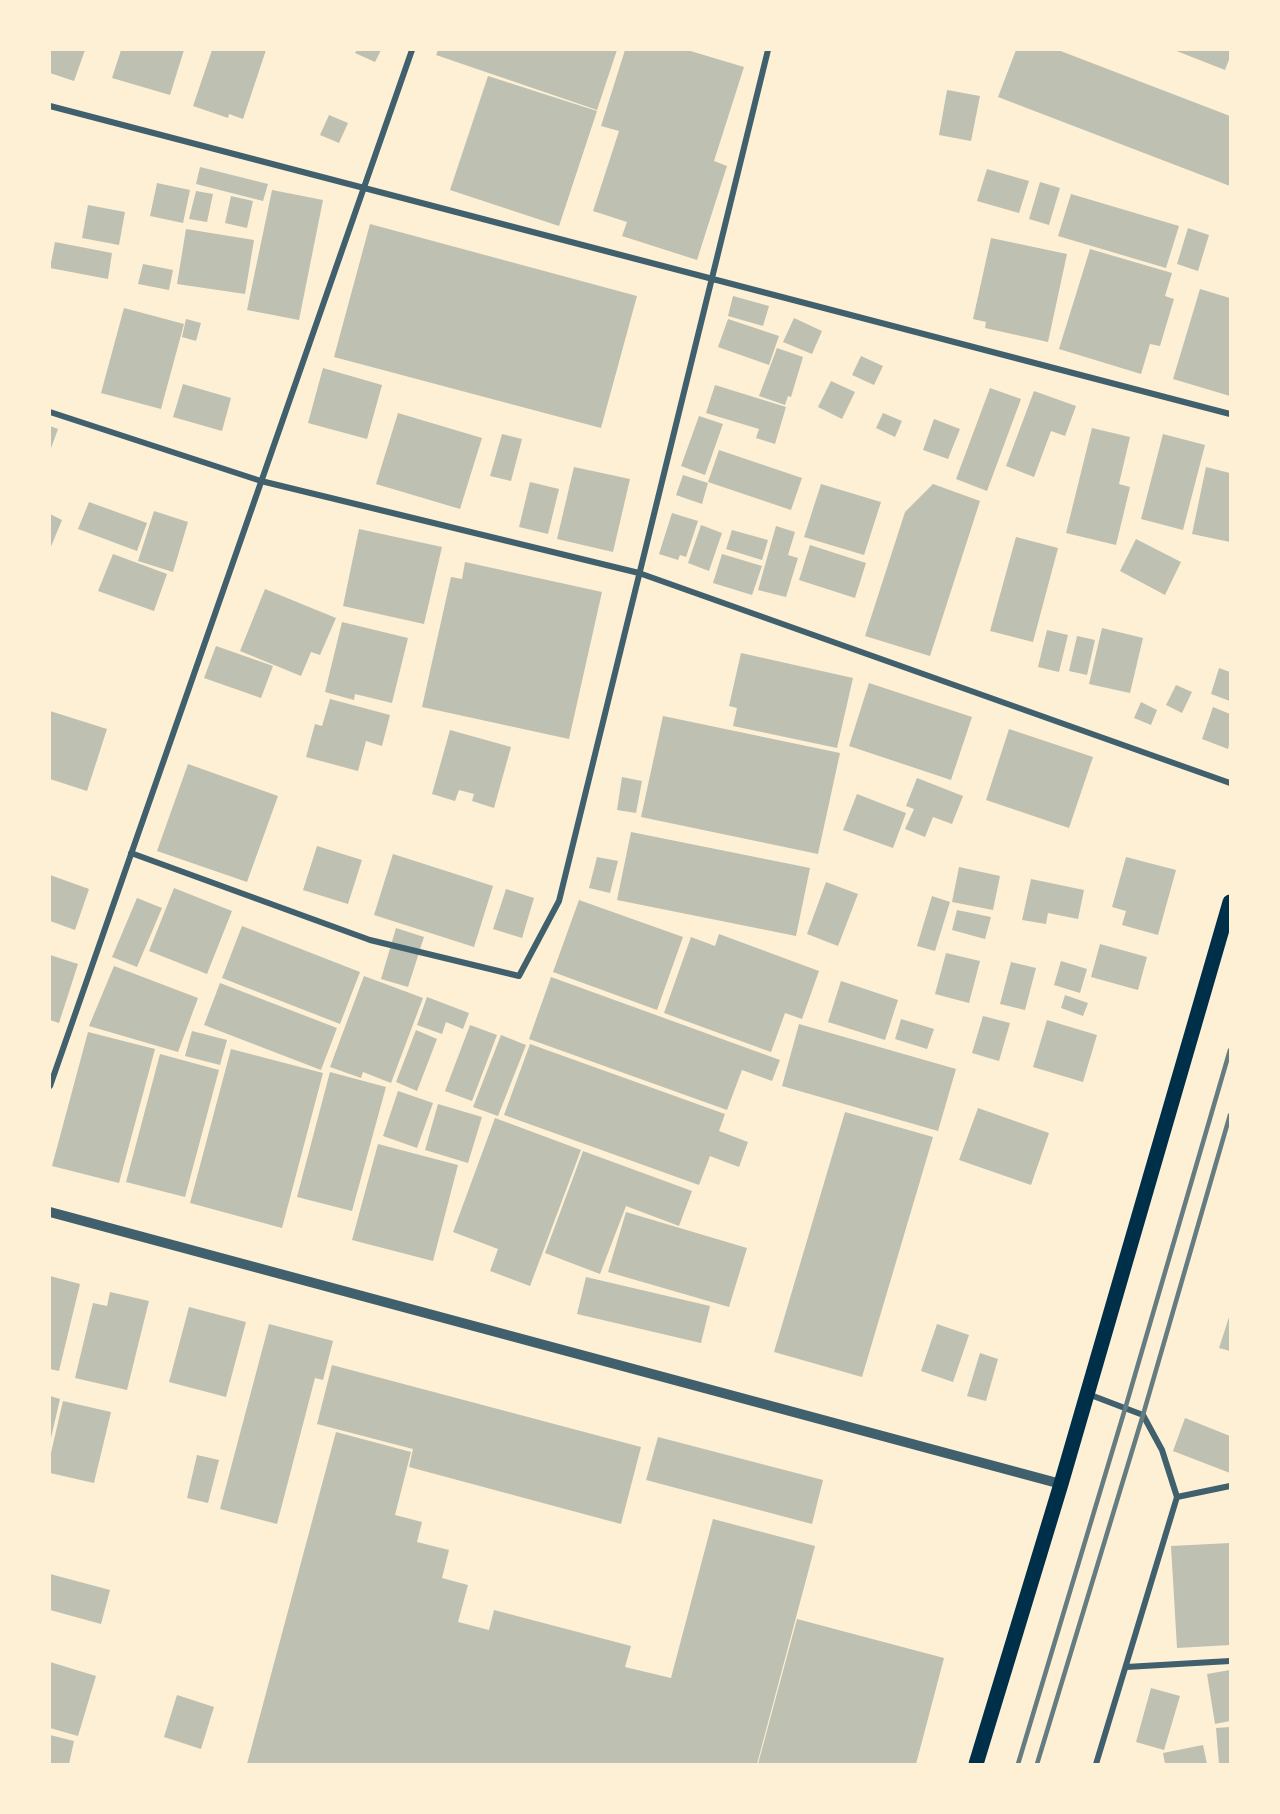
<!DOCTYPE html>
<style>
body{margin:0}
#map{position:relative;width:1280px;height:1814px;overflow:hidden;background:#fdf0d5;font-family:"Fira Sans Condensed",sans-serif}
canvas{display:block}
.frame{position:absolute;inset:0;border:51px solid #fdf0d5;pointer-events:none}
</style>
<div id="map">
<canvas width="1280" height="1814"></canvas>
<div class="frame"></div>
</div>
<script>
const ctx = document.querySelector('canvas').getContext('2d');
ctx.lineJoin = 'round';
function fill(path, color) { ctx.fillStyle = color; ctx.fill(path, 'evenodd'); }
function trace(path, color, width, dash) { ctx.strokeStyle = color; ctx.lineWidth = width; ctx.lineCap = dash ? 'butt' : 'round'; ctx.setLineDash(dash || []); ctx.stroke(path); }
fill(new Path2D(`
 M50 50H85L74 81 50 73Z
 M121 50H184L170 95 112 78Z
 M212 50H266L243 119 229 114 228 118 193 106Z
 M357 50H381L375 62 355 53Z
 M438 50H617L597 110 436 55Z
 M625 50H687L744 67 714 161 727 166 697 260 622 236 627 222 593 211 619 131 601 126Z
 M1016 50H1058L1230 116V186L998 97Z
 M1174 50H1230V57L1225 70Z
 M488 76 597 111 559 226 450 190Z
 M947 90 980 96 971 141 939 135Z
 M329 115 348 123 339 143 320 135Z
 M200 167 268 184 263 201 196 184Z
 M987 169 1029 181 1019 213 977 201Z
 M1040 182 1060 188 1049 225 1029 219Z
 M157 183 190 190 183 223 150 216Z
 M272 190 323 200 299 320 247 310Z
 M196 191 213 194 207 222 189 219Z
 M1071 194 1179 226 1166 268 1058 236Z
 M231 196 253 201 247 228 225 223Z
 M88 205 125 212 119 245 82 238Z
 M370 224 637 296 601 428 334 357Z
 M1188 228 1209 235 1198 271 1177 264Z
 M186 229 254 240 245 294 177 284Z
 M991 238 1067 254 1048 342 985 328 986 322 973 319Z
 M55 242 112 253 108 279 50 268Z
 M1090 249 1172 273 1165 296 1174 299 1160 346 1150 344 1141 374 1059 349Z
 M143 264 173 270 169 290 138 284Z
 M1200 289 1230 298V396L1173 379Z
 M733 296 769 306 763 326 728 316Z
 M124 308 184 324 161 409 101 393Z
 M794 318 822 331 812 354 783 342Z
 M186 319 201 323 196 341 182 337Z
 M728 319 779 336 769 365 718 347Z
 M777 348 803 357 791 397 788 396 785 405 759 396Z
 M861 356 883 366 874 385 852 375Z
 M323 368 382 385 367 439 308 423Z
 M831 381 855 392 842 419 818 407Z
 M183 384 231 398 222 431 173 417Z
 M715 385 786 407 775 444 756 438 759 429 706 413Z
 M990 388 1021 399 987 491 956 479Z
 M1034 391 1076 406 1065 436 1051 431 1034 477 1006 466Z
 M398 413 482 438 460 509 376 484Z
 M883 413 902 421 895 437 876 428Z
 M699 416 723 424 705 475 681 466Z
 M934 419 960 429 948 459 923 450Z
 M50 426 58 429 50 451Z
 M1092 428 1130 437 1119 484 1130 487 1116 545 1066 533Z
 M502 434 522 439 511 481 490 476Z
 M1163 434 1205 445 1183 530 1141 519Z
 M719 450 802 478 791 510 708 482Z
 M574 467 630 479 613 552 557 539Z
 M1206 467 1230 473V542L1192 534Z
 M683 475 708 483 702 504 676 495Z
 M530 482 559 489 548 534 519 527Z
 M821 484 881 502 864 555 804 537Z
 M933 484 980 501 930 656 865 636 905 512Z
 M89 502 147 523 137 551 78 529Z
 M154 511 188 522 173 572 138 561Z
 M672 513 698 521 686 557 680 555 678 560 659 554Z
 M50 514 62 520 50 549Z
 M701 525 722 533 709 571 688 563Z
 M776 526 795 532 788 555 798 558 786 597 758 590Z
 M359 529 442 547 424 624 343 606Z
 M732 530 768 540 762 560 726 549Z
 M1016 537 1058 548 1033 642 990 631Z
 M1136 539 1181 562 1165 595 1120 571Z
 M810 545 866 563 855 598 799 580Z
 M113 554 167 574 154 611 98 591Z
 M722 554 762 566 752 595 713 583Z
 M465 562 602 592 569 739 422 707 451 577 462 579Z
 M265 589 336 618 320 655 311 652 301 676 240 651Z
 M342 622 408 638 392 703 355 694 354 700 325 692Z
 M1102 628 1143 638 1130 693 1089 684Z
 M1047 630 1068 635 1059 672 1038 667Z
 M1077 636 1095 640 1087 675 1069 671Z
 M216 646 273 666 261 698 204 678Z
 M741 653 853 678 837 748 733 726 737 708 729 706Z
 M1219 668 1230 672V701L1211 694Z
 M869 683 972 717 951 780 849 746Z
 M1176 685 1192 692 1182 713 1166 705Z
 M330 699 390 715 382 746 366 741 358 771 306 757 315 724 322 726Z
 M1141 702 1157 710 1151 725 1134 718Z
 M1213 707 1230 714V741L1228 749 1202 739Z
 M50 711 107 729 87 791 50 779Z
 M663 716 840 753 818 854 641 817Z
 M1009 729 1093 757 1069 828 986 800Z
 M450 730 511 747 494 808 472 801 474 794 459 790 455 801 432 794Z
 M188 764 278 796 247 882 157 851Z
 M622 777 642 781 636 813 617 810Z
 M917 778 963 796 952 824 933 817 925 837 905 829 914 809 906 806Z
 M857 794 906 813 893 848 843 830Z
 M631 832 810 868 796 936 617 900Z
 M317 846 362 860 348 904 303 890Z
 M393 854 493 886 474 947 374 915Z
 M597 857 618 861 610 893 589 888Z
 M1126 857 1176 870 1158 935 1122 925 1126 911 1112 907Z
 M959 867 1000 876 993 910 952 902Z
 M50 875 89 889 75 930 50 921Z
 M1031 879 1084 890 1078 919 1048 913 1046 924 1022 920Z
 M826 882 858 894 838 946 807 934Z
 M174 888 232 911 207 974 149 951Z
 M506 889 534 898 522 938 493 929Z
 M932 896 950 902 935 951 917 946Z
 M137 898 162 908 137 967 112 957Z
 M579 900 683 937 657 1010 553 972Z
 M957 910 991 917 985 939 952 930Z
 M242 926 360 972 340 1024 222 978Z
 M396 928 424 937 408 987 381 979Z
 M719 934 819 971 802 1019 785 1013 771 1052 664 1013 691 937 715 946Z
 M1100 944 1147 957 1138 990 1091 977Z
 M946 953 980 961 969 1003 935 994Z
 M50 955 78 964 59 1023 50 1020Z
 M1061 961 1087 969 1080 993 1054 985Z
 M1011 962 1036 968 1025 1010 1000 1004Z
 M114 966 198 998 178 1052 89 1026Z
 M364 976 423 998 391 1083 363 1072 361 1078 330 1067Z
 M551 977 780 1060 772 1081 742 1070 727 1110 529 1039Z
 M841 981 898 1000 885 1040 828 1022Z
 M220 983 337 1028 321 1070 204 1025Z
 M1065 995 1088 1003 1083 1016 1061 1008Z
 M427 997 469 1013 463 1029 446 1022 442 1034 417 1025Z
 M983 1016 1010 1023 999 1061 972 1053Z
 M901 1019 934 1029 927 1049 895 1039Z
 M1047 1020 1097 1035 1083 1082 1033 1067Z
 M799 1024 956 1069 938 1131 782 1086Z
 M470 1025 497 1035 472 1101 445 1091Z
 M416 1030 437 1039 417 1091 396 1082Z
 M192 1031 227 1040 220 1065 185 1056Z
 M88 1032 155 1049 119 1183 52 1166Z
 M501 1035 526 1045 498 1116 473 1107Z
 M530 1044 725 1114 719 1131 748 1142 739 1167 710 1156 699 1185 504 1115Z
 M231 1049 323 1073 282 1228 190 1203Z
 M160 1054 219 1070 185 1197 126 1182Z
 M330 1072 386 1087 352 1211 297 1197Z
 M398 1091 433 1103 417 1148 383 1136Z
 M438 1104 482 1117 468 1163 425 1150Z
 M978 1108 1049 1133 1031 1185 959 1160Z
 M845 1112 933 1137 862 1377 774 1352Z
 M495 1118 581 1150 530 1286 490 1271 498 1249 453 1232Z
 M378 1144 458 1165 433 1261 352 1240Z
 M583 1151 692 1191 679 1226 626 1206 600 1274 545 1253Z
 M626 1212 747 1248 729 1307 608 1272Z
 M50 1276 80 1284 59 1371 50 1369Z
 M586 1277 710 1306 701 1343 577 1314Z
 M110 1292 149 1301 127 1390 75 1378 93 1303 107 1306Z
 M189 1307 246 1322 226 1397 169 1382Z
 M1230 1314V1351L1219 1348Z
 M269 1324 333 1341 323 1380 315 1378 277 1524 220 1509Z
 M937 1324 969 1335 953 1382 921 1371Z
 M980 1353 998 1359 986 1401 967 1396Z
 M332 1365 641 1447 621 1524 409 1467 413 1449 317 1424Z
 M50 1396 60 1399 50 1442Z
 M63 1401 111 1412 94 1483 50 1473V1457Z
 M1185 1418 1230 1436V1473L1173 1451Z
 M336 1432 411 1452 395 1515 422 1522 417 1542 449 1550 442 1578 468 1585 458 1622 489 1630 494 1610 631 1646 625 1667 671 1678 713 1519 815 1546 757 1764H247Z
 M658 1437 823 1480 812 1524 646 1480Z
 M197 1455 219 1460 208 1503 187 1498Z
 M1230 1543V1645L1177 1648 1171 1546Z
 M50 1574 110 1590 101 1624 50 1610Z
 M797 1619 944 1658 916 1764H758Z
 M50 1662 96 1676 78 1736 50 1728Z
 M1230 1670V1721L1215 1724 1207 1674Z
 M1151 1688 1180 1696 1164 1750 1136 1742Z
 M177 1695 214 1707 201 1749 164 1737Z
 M1230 1727V1764H1219L1216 1728Z
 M50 1735 74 1741 69 1764H50Z
 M1203 1745 1207 1764H1165L1163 1753Z`), '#bec0b2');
trace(new Path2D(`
 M50 106 1230 414
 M50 412 261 481 639 573 1230 783
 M131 853 370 940 519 976 559 901 768 50
 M50 1086 412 50
 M1088 1394 1143 1415 1162 1450 1177 1497 1096 1764
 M1177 1497 1230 1486
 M1126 1667 1230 1661`), '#3f606c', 6);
trace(new Path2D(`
 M50 1212 1061 1484`), '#3f606c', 10);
trace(new Path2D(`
 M976 1764 1061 1484 1230 902`), '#003049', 15);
trace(new Path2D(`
 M1018 1764 1125 1409 1230 1050
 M1037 1764 1143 1415 1230 1115`), '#657d81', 4.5);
</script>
